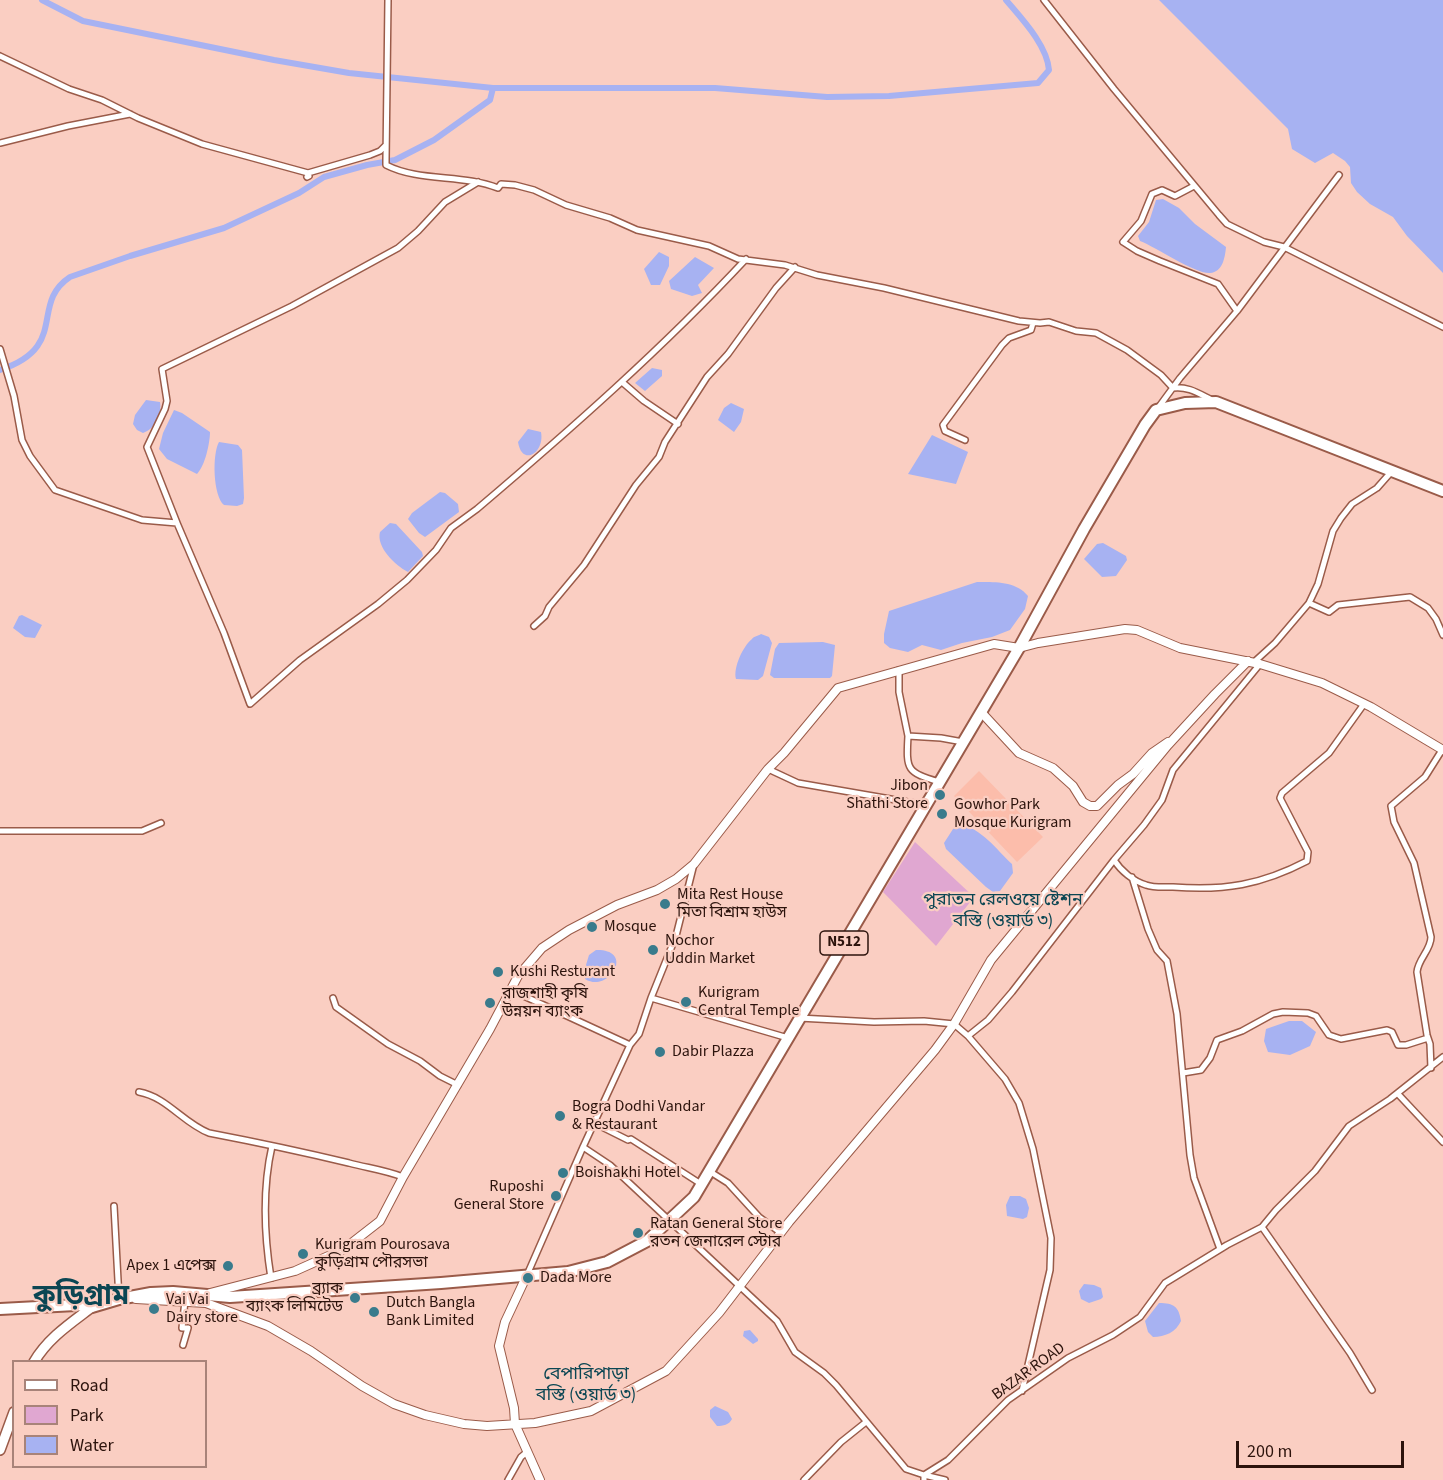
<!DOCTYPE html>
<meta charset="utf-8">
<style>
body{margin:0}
#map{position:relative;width:1443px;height:1480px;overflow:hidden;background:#facec2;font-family:"Source Sans 3",sans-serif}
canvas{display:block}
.legend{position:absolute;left:12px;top:1360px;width:195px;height:108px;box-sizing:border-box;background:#facec2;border:2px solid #a88379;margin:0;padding:8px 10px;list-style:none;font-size:18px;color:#2c130c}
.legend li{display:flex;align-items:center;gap:12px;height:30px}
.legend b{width:30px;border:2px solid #a88379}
.scale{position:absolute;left:1236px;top:1441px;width:168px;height:27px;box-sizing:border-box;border:3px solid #2c130c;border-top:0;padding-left:8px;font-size:18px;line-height:21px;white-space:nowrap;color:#2c130c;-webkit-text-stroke:4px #facec2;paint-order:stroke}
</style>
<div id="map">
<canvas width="1443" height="1480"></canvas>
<ul class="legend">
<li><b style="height:8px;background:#fff"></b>Road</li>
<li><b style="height:16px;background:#e0a7d1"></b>Park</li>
<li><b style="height:16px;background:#a7b2f2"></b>Water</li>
</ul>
<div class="scale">200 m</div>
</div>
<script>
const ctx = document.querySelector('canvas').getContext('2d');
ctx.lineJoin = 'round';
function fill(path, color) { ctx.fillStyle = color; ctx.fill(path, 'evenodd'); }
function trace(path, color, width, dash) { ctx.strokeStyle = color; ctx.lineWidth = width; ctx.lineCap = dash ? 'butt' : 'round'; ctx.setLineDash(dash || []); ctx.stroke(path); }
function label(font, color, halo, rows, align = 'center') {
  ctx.font = font + ' "Source Sans 3","Noto Sans Bengali",sans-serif'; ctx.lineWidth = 4.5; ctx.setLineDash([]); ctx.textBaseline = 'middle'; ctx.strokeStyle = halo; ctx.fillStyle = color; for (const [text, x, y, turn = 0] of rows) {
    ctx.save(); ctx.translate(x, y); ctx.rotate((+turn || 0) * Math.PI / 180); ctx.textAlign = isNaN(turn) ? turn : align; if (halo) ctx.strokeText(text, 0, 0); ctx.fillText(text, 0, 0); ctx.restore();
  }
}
fill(new Path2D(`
 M979 771 1043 837 1017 862 954 796Z`), '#fcbdab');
fill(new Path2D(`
 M915 842 974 897 936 946 883 892Z`), '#e0a7d1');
fill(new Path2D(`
 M1159 0H1443V273L1407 236 1393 217 1370 204 1357 192 1351 183 1350 167 1345 161 1333 153 1315 163 1292 149 1288 129Z
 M1163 199 1179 208 1195 224 1226 247C1225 257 1223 272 1210 273 1195 274 1156 247 1140 241L1138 236 1149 222 1156 200Z
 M659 252 669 257V266L660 285H651L644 269Z
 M695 257 714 268 698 285 702 293 692 296 671 289 669 281Z
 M652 368 662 370V376L645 391 635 383Z
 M146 400 160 402C162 414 155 429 143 433L137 430 133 424 135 415Z
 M731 403 744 409 741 422 734 432 718 420 724 408Z
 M174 410 182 413 210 432C210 443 205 466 197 474L167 459 159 449 163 433Z
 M528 429 541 432C545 453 522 467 518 442Z
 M932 435 968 452 956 484 908 474Z
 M219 442 238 445 242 450 244 498 243 504 237 506 224 505C213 496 212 454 219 442Z
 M440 492 445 493 458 504 459 512 425 537 419 533 408 519 412 513Z
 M390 523 396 524 422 552 423 556 408 572C395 565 376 547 380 532Z
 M1103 543 1126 556 1127 560 1116 576 1102 577 1084 559 1097 544Z
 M977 582C995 582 1016 581 1028 596L1025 609 1010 630 992 637 962 643 941 650 922 645 908 652 890 648 884 643V634L889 611Z
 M22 615 42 625 35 638 25 637 13 628 19 616Z
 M761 634 769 637 772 643 763 676 758 680 736 679C733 668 743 646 752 639 754 636 758 636 761 634Z
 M823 642 835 645 832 676 830 678H774L770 675 775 649 779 643Z
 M960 824C982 829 996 849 1012 864L1013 873 1000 891 993 892 986 887 946 849 944 843 953 829Z
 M596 950C636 949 609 994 585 979 583 972 587 962 589 955Z
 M1289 1021H1302L1316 1032 1310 1046 1290 1055 1268 1052 1264 1041 1266 1029Z
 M1010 1196H1020L1026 1199 1029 1208 1027 1217 1023 1219 1007 1216 1006 1205Z
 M1084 1284 1094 1285 1101 1288 1103 1297 1101 1299 1089 1303 1081 1299 1079 1291Z
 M1159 1303C1174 1303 1179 1307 1181 1321 1176 1332 1165 1337 1153 1337L1148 1332 1145 1321Z
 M750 1330 758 1339V1341L753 1344 743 1336 744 1331Z
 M715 1406 728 1412 732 1419C729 1425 723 1426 717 1426L710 1417V1410Z`), '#a7b2f2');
trace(new Path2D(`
 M42 0 83 21 274 60 349 73 493 88H715L827 97 889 96 1038 83 1049 70C1047 45 1022 19 1006 0
 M0 370C70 347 29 304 70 277L130 256 224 228 299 193 324 177 367 165 395 160 434 140 490 100 493 88`), '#a7b2f2', 6);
const street = new Path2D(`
 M388 0 386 160V165C419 182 463 174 498 188L501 184 515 185 534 190 566 205 610 218 637 230 709 246 738 259 785 265 817 275 884 288 1019 321 1040 323 1049 322 1076 331 1096 333 1127 350 1161 375 1173 388
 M1044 0 1114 89 1219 215 1227 224 1264 242 1284 247 1443 327
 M0 56 69 89 102 100 138 118 202 144 308 173
 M0 143 68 126 130 114
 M307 177 309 176 308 173 370 155 380 151 386 145
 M1194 186 1175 196 1162 190 1152 194 1141 221 1123 242 1137 251 1160 261 1218 284 1237 311
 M0 349 14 396 22 440 30 456 55 490 142 520 177 523 224 633 250 704 300 660 378 604 407 580 436 550 451 528 477 509C570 430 662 349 746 259
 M622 382 644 401 678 424
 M1173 388C1187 386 1198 393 1210 399
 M1158 408 1180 378 1237 311 1339 175
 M965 440 945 431 943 425 1002 345 1009 338 1031 330 1033 323
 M177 523 147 447 165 409 167 401 162 369 292 306 398 248 418 231 445 202 478 182
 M1309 603 1329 612 1338 605 1410 597 1428 608 1436 619 1443 635
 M534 626 545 616 549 607 584 565 636 485 659 457 665 442 707 377 728 354 776 288 795 267
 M1253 663 1275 643 1309 603 1318 584 1333 531 1341 518 1352 504 1377 488 1392 471
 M899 670V692L908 736
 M768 769 798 783 925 805
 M939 782C907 772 906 771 908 736L941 738 963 742
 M0 831H142L161 823
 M1114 860C1121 871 1133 881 1146 885 1154 888 1165 887 1173 887 1224 891 1261 885 1307 861L1308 852 1280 798 1282 793 1329 753 1364 704
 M694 864 676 936 651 998 788 1038
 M1132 877 1148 929 1157 950 1167 961 1177 1014 1190 1155 1194 1178 1220 1249
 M511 990 630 1045 583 1147 527 1275
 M333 998 336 1007 388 1044 420 1061 440 1076 458 1085
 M799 1018 874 1022 924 1021 954 1024 968 1036 1005 1079 1019 1103 1033 1149 1051 1238 1050 1270 1022 1391
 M968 1036 988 1020 1012 992 1114 860 1144 825 1162 800 1173 770 1260 664
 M630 1045 639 1034 651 998
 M1431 1068 1430 1044 1427 1035 1417 972C1418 959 1431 950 1431 937L1414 863 1394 822 1391 806 1425 777 1442 750
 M1183 1073 1201 1070 1210 1058 1217 1040 1242 1031 1273 1014 1283 1012 1308 1013 1316 1016 1329 1035 1341 1039 1387 1030 1392 1032 1398 1045H1406L1428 1038
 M139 1092C167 1097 183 1123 209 1133 256 1142 303 1152 349 1163 368 1168 385 1170 403 1177
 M1398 1094 1443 1142
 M594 1123 628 1140 631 1139 701 1184
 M583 1147 610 1165 777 1321 795 1352 824 1373 836 1385 906 1469 924 1475 948 1460 1008 1400 1068 1358 1113 1335 1140 1317 1165 1283 1227 1245 1262 1227 1350 1353 1372 1390
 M709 1171 728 1183 759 1217 781 1233
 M114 1206 119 1299
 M1262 1227 1276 1210 1315 1171 1349 1126 1390 1099 1443 1057
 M271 1278C264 1234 262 1190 272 1146
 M183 1345 188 1328H182L185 1301
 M508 1480 521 1457 527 1452
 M804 1480 841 1442 866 1422
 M924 1480V1475L945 1480`);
const secondary = new Path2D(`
 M981 712 1019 753 1053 768 1073 786 1083 802 1090 806H1097L1118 785 1133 774 1152 753 1168 742
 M527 1275 505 1322 499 1346 514 1408 515 1424 540 1480
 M210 1293 295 1271 344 1249 380 1221 403 1177 490 1029 518 976 542 948 569 930 617 905 657 890 676 879 694 864 768 769 784 753 838 688 994 644 1019 648 1038 643 1125 629 1137 630 1180 648 1260 664 1322 683 1371 707 1443 750
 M136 1299 206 1303 268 1326 311 1351 362 1386 394 1404 425 1415 464 1424 487 1426 535 1423 591 1411 666 1371 719 1313 789 1222 935 1050 954 1024 991 960 1168 745 1215 694 1248 661`);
const primary = new Path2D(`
 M34 1362C48 1338 71 1323 92 1307
 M0 1450 14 1412`);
const highway = new Path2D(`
 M0 1309 76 1305 92 1307 119 1299 151 1293 173 1292 230 1297 441 1283 568 1272 607 1262 647 1241 694 1197 1019 648 1084 529 1145 425 1156 410 1185 403 1216 402 1443 491`);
trace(street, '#9a5b49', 8);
trace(secondary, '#9a5b49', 10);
trace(primary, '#9a5b49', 12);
trace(highway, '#9a5b49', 14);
trace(street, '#fff', 5);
trace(secondary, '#fff', 8);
trace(primary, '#fff', 9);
trace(highway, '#fff', 10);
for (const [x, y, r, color] of [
 [940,795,6,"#397b8c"],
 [942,814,6,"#397b8c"],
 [665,904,6,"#397b8c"],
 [592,927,6,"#397b8c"],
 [653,950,6,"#397b8c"],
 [498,972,6,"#397b8c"],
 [686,1002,6,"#397b8c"],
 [490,1003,6,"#397b8c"],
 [660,1052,6,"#397b8c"],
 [560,1116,6,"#397b8c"],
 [563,1173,6,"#397b8c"],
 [556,1196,6,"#397b8c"],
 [638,1233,6,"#397b8c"],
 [303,1254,6,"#397b8c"],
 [228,1266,6,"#397b8c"],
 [528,1278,6,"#397b8c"],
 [355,1298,6,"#397b8c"],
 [154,1309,6,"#397b8c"],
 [374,1312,6,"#397b8c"]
]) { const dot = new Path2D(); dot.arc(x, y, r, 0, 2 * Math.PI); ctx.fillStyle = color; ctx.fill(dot); trace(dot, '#facec2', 2); }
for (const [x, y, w] of [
 [844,943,48]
]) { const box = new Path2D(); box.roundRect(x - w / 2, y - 12, w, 24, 4.5); ctx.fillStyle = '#facec2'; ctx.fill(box); trace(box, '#2c130c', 1.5); }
label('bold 15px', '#2c130c', null, [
 ["N512",844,943]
]);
label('16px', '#2c130c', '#facec2', [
 ["Jibon",928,786,"right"],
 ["Shathi Store",928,804,"right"],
 ["Gowhor Park",954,805],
 ["Mosque Kurigram",954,823],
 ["Mita Rest House",677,895],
 ["মিতা বিশ্রাম হাউস",677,913],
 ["Mosque",604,927],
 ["Nochor",665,941],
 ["Uddin Market",665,959],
 ["Kushi Resturant",510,972],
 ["Kurigram",698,993],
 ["Central Temple",698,1011],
 ["রাজশাহী কৃষি",502,994],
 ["উন্নয়ন ব্যাংক",502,1012],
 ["Dabir Plazza",672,1052],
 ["Bogra Dodhi Vandar",572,1107],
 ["& Restaurant",572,1125],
 ["Boishakhi Hotel",575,1173],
 ["Ruposhi",544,1187,"right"],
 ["General Store",544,1205,"right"],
 ["Ratan General Store",650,1224],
 ["রতন জেনারেল স্টোর",650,1242],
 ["Kurigram Pourosava",315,1245],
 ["কুড়িগ্রাম পৌরসভা",315,1263],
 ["Apex 1 এপেক্স",216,1266,"right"],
 ["Dada More",540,1278],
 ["ব্র্যাক",343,1289,"right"],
 ["ব্যাংক লিমিটেড",343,1307,"right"],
 ["Vai Vai",166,1300],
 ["Dairy store",166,1318],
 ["Dutch Bangla",386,1303],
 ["Bank Limited",386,1321]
], 'left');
label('16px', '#2c130c', '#facec2', [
 ["BAZAR ROAD",1029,1372,-36]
]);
label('18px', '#0b4653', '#facec2', [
 ["পুরাতন রেলওয়ে ষ্টেশন",1003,901],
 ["বস্তি (ওয়ার্ড ৩)",1003,922],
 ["বেপারিপাড়া",586,1375],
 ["বস্তি (ওয়ার্ড ৩)",586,1396]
]);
label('bold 28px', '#0b4653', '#facec2', [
 ["কুড়িগ্রাম",81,1298]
]);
</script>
